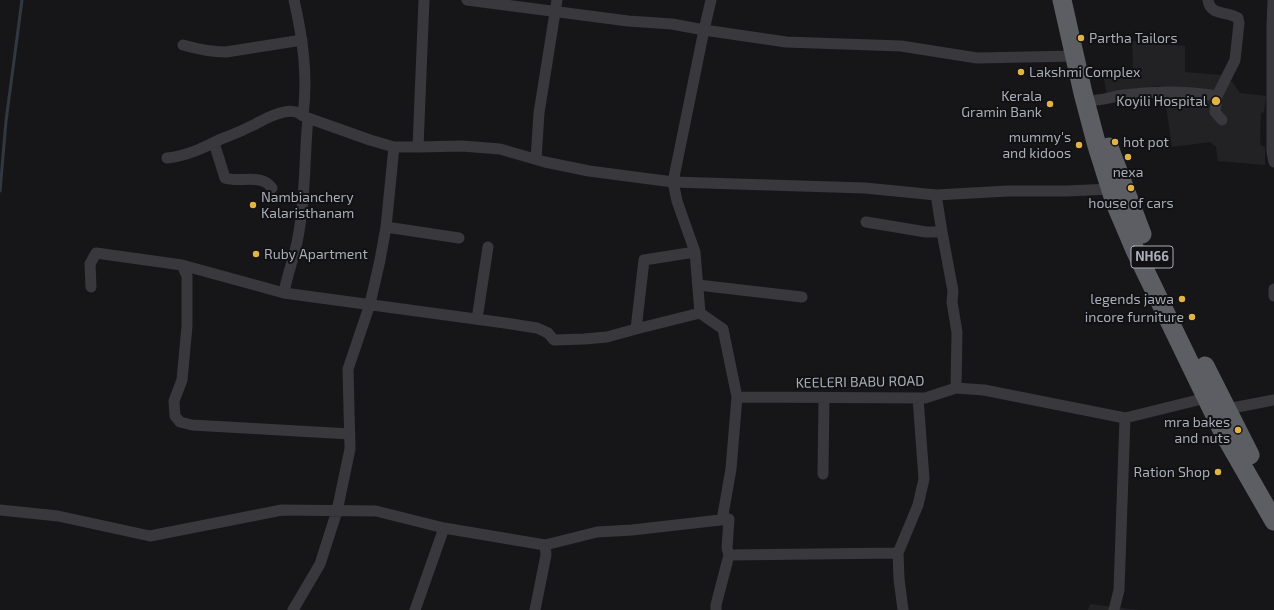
<!DOCTYPE html>
<style>
body{margin:0}
canvas{display:block;background:#161618}
</style>
<canvas width="1274" height="610"></canvas>
<script>
const ctx = document.querySelector('canvas').getContext('2d');
ctx.lineJoin = 'round';
function fill(path, color) { ctx.fillStyle = color; ctx.fill(path, 'evenodd'); }
function trace(path, color, width, dash) { ctx.strokeStyle = color; ctx.lineWidth = width; ctx.lineCap = dash ? 'butt' : 'round'; ctx.setLineDash(dash || []); ctx.stroke(path); }
function label(font, color, halo, rows, align = 'center') {
  ctx.font = font + ' "Exo 2",sans-serif'; ctx.lineWidth = 4; ctx.setLineDash([]); ctx.textBaseline = 'middle'; ctx.strokeStyle = halo; ctx.fillStyle = color; for (const [text, x, y, turn = 0] of rows) {
    ctx.save(); ctx.translate(x, y); ctx.rotate((+turn || 0) * Math.PI / 180); ctx.textAlign = isNaN(turn) ? turn : align; if (halo) ctx.strokeText(text, 0, 0); ctx.fillText(text, 0, 0); ctx.restore();
  }
}
fill(new Path2D(`
 M1132 41 1185 46V72L1222 75 1233 83 1240 93 1266 96 1264 112 1261 113 1260 145 1265 147V165L1218 161 1216 147 1210 142 1172 147 1166 105 1167 88 1158 86 1141 88 1107 95 1103 74 1133 70Z
 M1090 604 1138 610H1088Z`), '#222225');
trace(new Path2D(`
 M0 191 6 121 22 0`), '#303840', 3);
trace(new Path2D(`
 M467 0 628 21 672 24 704 30 711 0
 M1208 0C1210 16 1227 11 1238 18L1239 23 1235 60 1217 96
 M1272 26 1273 0
 M1274 26H1272V152L1274 162
 M183 45C197 49 211 52 226 52L302 40
 M1097 100C1107 99 1115 96 1124 95 1155 91 1186 91 1217 96L1215 112 1222 120
 M308 118 370 140 394 147
 M214 143 225 178C240 183 262 173 272 188
 M418 147 462 146 500 149 545 162 589 171 673 182 704 30 786 42 901 46 977 58 1074 56
 M167 158C187 156 203 148 221 139 231 135 240 132 249 127 259 123 267 117 277 114 286 111 295 109 303 116
 M536 159 539 113 557 0
 M866 222 926 232H942L936 195
 M386 227 459 238
 M942 232 953 291 952 302 957 332 956 388
 M182 265 284 293 505 323 537 328 548 333 554 340 584 339 607 337 636 329 644 260 695 252
 M698 285 802 297
 M91 287 90 264 96 253 182 265 187 276V326L182 380 174 401 175 416 180 422 192 425 350 434
 M1274 289V296
 M284 293C287 274 295 256 298 237 306 197 304 157 308 118L303 116C308 76 303 39 294 0
 M477 319 488 247
 M636 329 700 313
 M737 397 723 329 700 313 695 252 677 201 673 182 865 188 936 195 1008 191H1067L1111 189
 M1227 409 1274 400
 M823 474 824 399
 M0 510 58 516 150 536 282 510 376 511 444 528 545 545 597 532 632 530 729 519 727 548 729 555 716 605V610
 M722 520 731 469 737 397 925 398 956 388 984 390 1125 418 1210 397
 M729 555 898 553
 M293 610 320 564 337 511 350 449 348 369 370 304 380 260 386 227 394 147H418L424 0
 M415 610 444 528
 M535 610 546 555 545 545
 M903 610 899 579 898 553 918 505 924 479 918 398
 M1114 610 1119 590 1125 418`), '#38383d', 11);
trace(new Path2D(`
 M1062 0 1083 93 1097 146 1115 203 1135 250 1224 434 1274 521
 M1109 147 1142 234
 M1205 366 1250 455`), '#5c5e64', 19);
for (const [x, y, r, color] of [
 [1081,38,4,"#e1b345"],
 [1021,72,4,"#e1b345"],
 [1216,101,5,"#e1b345"],
 [1050,104,4,"#e1b345"],
 [1115,142,4,"#e1b345"],
 [1079,145,4,"#e1b345"],
 [1128,157,4,"#e1b345"],
 [1131,188,4,"#e1b345"],
 [253,205,4,"#e1b345"],
 [256,254,4,"#e1b345"],
 [1182,299,4,"#e1b345"],
 [1192,317,4,"#e1b345"],
 [1238,430,4,"#e1b345"],
 [1218,472,4,"#e1b345"]
]) { const dot = new Path2D(); dot.arc(x, y, r, 0, 2 * Math.PI); ctx.fillStyle = color; ctx.fill(dot); trace(dot, '#111113', 1.5); }
for (const [x, y, w] of [
 [1152,257,42]
]) { const box = new Path2D(); box.roundRect(x - w / 2, y - 11, w, 22, 3); ctx.fillStyle = '#111113'; ctx.fill(box); trace(box, '#a9adb7', 1); }
label('bold 13px', '#a9adb7', null, [
 ["NH66",1152,257]
]);
label('14px', '#a9adb7', '#111113', [
 ["Partha Tailors",1089,38,"left"],
 ["Lakshmi Complex",1029,72,"left"],
 ["Kerala",1042,96],
 ["Gramin Bank",1042,112],
 ["Koyili Hospital",1207,101],
 ["mummy's",1071,137],
 ["and kidoos",1071,153],
 ["hot pot",1123,142,"left"],
 ["nexa",1128,172,"center"],
 ["Nambianchery",261,197,"left"],
 ["Kalaristhanam",261,213,"left"],
 ["house of cars",1131,203,"center"],
 ["Ruby Apartment",264,254,"left"],
 ["legends jawa",1174,299],
 ["incore furniture",1184,317],
 ["mra bakes",1230,422],
 ["and nuts",1230,438],
 ["Ration Shop",1210,472]
], 'right');
label('14px', '#a9adb7', '#111113', [
 ["KEELERI BABU ROAD",860,382,-1]
]);
</script>
